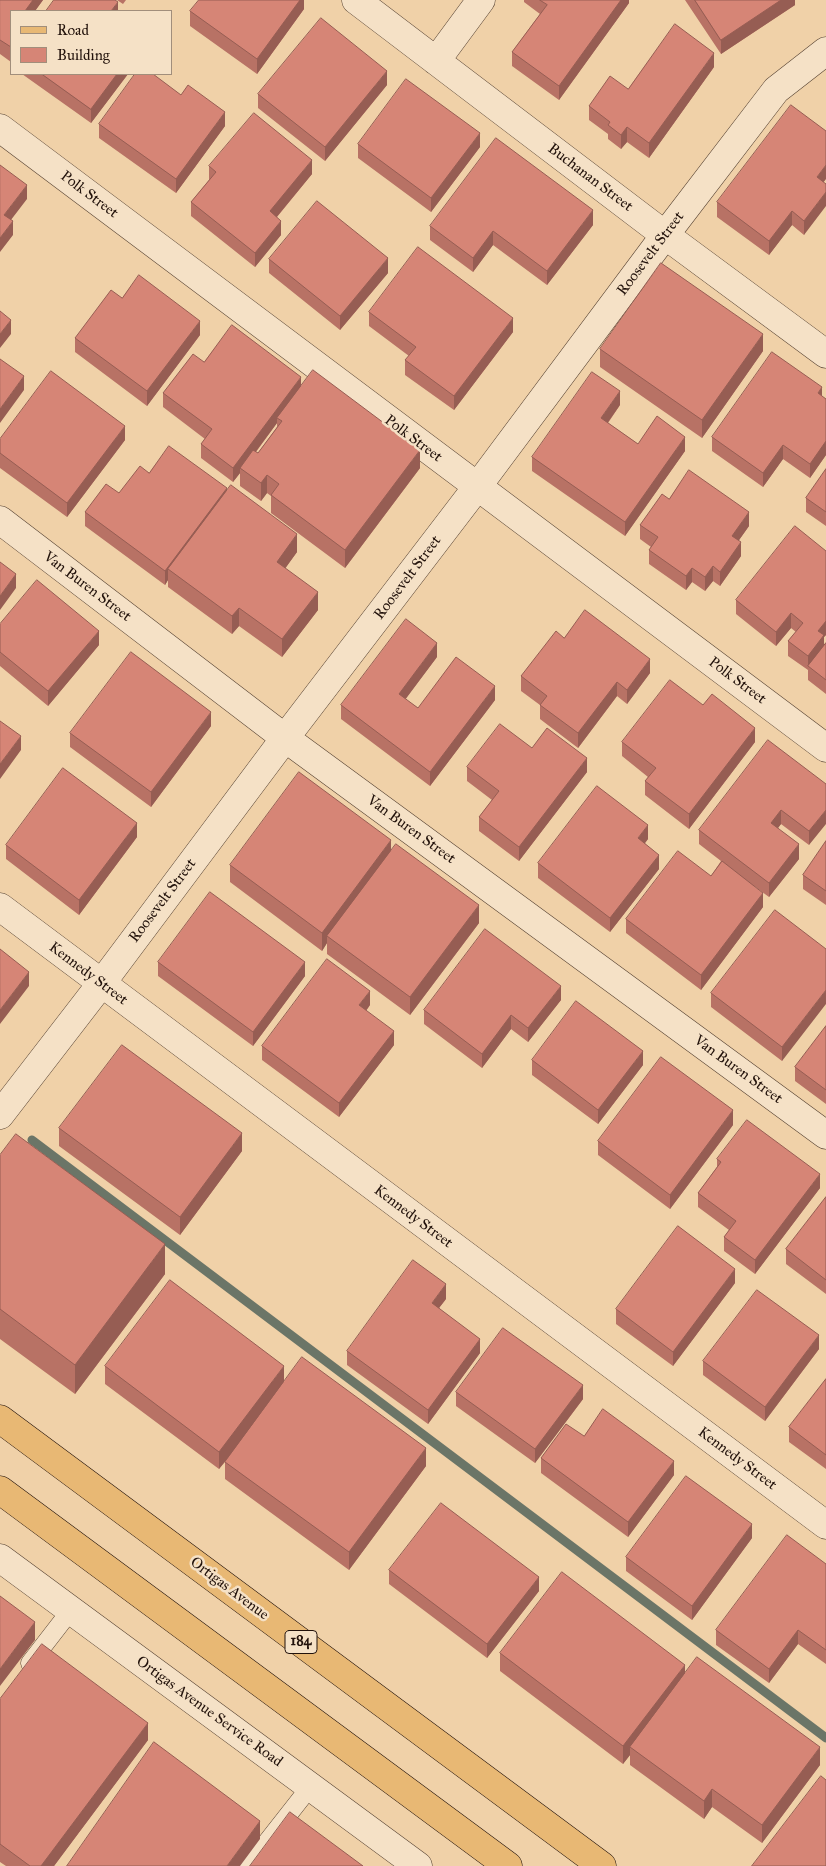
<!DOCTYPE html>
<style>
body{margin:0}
#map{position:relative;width:826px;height:1866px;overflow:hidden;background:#f0d1a8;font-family:"IM FELL Great Primer",serif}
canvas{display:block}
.legend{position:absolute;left:10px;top:10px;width:162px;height:65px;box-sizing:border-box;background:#f5e1c6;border:1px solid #a18e7b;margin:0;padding:6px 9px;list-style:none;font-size:15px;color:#22120b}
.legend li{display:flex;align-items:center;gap:10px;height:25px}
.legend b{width:25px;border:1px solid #a18e7b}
</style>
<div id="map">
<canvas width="826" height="1866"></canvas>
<ul class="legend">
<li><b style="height:6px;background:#e8b874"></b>Road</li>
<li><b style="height:14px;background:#d68576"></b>Building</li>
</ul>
</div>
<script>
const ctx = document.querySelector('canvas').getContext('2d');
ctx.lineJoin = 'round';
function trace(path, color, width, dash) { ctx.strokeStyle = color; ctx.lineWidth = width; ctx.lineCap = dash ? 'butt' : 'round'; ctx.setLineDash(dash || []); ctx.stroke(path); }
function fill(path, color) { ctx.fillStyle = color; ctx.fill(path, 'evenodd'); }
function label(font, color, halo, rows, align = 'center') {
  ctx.font = font + ' "IM FELL Great Primer",serif'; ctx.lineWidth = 5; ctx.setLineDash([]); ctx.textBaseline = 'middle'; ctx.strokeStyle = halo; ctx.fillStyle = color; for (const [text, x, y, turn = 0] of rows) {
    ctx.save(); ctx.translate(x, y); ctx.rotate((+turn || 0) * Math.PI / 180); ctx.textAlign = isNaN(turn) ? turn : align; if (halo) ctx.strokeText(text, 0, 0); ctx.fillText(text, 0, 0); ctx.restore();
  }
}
trace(new Path2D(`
 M32 1140 826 1738`), '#6b7567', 9);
const service = new Path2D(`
 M30 1663 71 1610
 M248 1866 310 1787`);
const minor = new Path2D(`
 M356 0 665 235 826 354
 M436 61 481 0
 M0 128 826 748
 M0 520 285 738 826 1135
 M0 907 826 1525
 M0 1115 101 984 285 738 477 487 665 235 776 90 826 51
 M0 1558 418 1866`);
const primary = new Path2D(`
 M0 1419 602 1866
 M0 1490 508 1866`);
trace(service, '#564232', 19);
trace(minor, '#564232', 29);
trace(primary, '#22120b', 29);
trace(service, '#f5e1c6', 18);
trace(minor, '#f5e1c6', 28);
trace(primary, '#e8b874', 28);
fill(new Path2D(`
 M0 0H43L35 11H11V62L0 54Z
 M117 0H126L123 4Z
 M304 0V9L257 74 190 26V11Z
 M524 0H629V3L559 100 512 66V52L540 14 524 2Z
 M685 0H795V5L721 54Z
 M714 67 649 158 627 142 621 149 608 139V134L589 120V106L628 89Z
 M22 74H128L91 123Z
 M387 85 325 161 258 108V94Z
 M99 124 225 126 176 193 99 138Z
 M358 144 480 147 431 212 358 158Z
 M209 166 312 174 277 217 281 235 255 267 191 216V202L209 180Z
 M824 182 804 235 792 225 769 255 717 217V202Z
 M593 225 547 285 493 245 473 272 430 240V226Z
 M269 259 388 273 340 330 269 273Z
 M369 312 513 332 454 410 405 375V360L409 356 369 326Z
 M200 335 147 406 75 352V338Z
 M600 349 763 351 702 438 600 367Z
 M204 362 301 386 420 468 345 568 271 513V496L267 493 261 501 240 486V473L233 482 201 458V444L205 439 163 407V393ZM277 423V427L258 453 256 452Z
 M822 397 826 399V455L810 478 783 459 763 487 712 451V437Z
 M620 405 608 423 638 444 685 451 625 536 532 471V457Z
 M0 439 125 440 67 517 0 468Z
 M826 469V526L806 512V498Z
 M149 473 227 491 297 552 285 568 318 610 282 657 239 626 232 634 168 587V580L165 585 85 526V512L119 493Z
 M669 499 749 526 739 540 741 556 720 586 713 581 705 591 692 582 686 590 649 564V550L651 547 640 539V525Z
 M826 551V635L824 637V645L826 643V694L808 680V670L788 656V641L796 632 791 628 776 646 736 614V600Z
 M0 624 99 645 48 706 0 666Z
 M564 638 650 673 627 704 617 696 578 748 540 719V705L521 691V676Z
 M437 657 405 699 418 708 495 700 430 786 341 719V705Z
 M703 705 755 742 689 829 645 795V781L648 777 622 756V742Z
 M211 726 151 807 70 747V733Z
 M532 748 587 772 519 861 479 831V817L492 800 467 781V767Z
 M826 784 809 845 781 824 778 828 799 859 769 897 754 886 763 907 701 990 626 933V919L711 876 721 861 699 844V830Z
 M137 837 79 915 6 859V845Z
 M648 839 645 843 659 869 610 932 538 878V863Z
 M826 841V905L803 889V875Z
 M391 850 479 923 410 1015 327 954V943L322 951 230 882V865Z
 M826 949 782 1061 711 1007V993Z
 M158 962 305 976 253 1046 158 976Z
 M561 1000 528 1042 511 1029 482 1068 424 1024V1010Z
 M370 1005 366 1011 394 1045 339 1117 262 1060V1046Z
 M826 1026V1104L795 1081V1067Z
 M532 1060 643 1065 598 1124 532 1075Z
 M733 1125 670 1209 598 1155V1141Z
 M59 1128 242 1151 180 1235 59 1146Z
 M0 1155 165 1274 75 1394 0 1339Z
 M717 1159 820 1188 755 1274 724 1251V1237L729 1230 698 1207V1193L717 1167Z
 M826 1197V1294L786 1264V1249Z
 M735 1283 673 1366 616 1324V1309Z
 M446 1299 439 1308 480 1353 428 1424 347 1365V1351Z
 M819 1349 765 1421 703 1375V1361Z
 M105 1366 284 1382 426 1466 349 1570 225 1479V1462L219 1469 105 1384Z
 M826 1379V1469L789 1442V1427Z
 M456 1392 583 1399 535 1463 456 1406Z
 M584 1436 674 1475 628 1537 541 1473V1458Z
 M752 1538 692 1620 626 1571V1557Z
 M826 1564V1664L798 1644 769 1683 716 1645V1630Z
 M389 1570 539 1591 487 1658 389 1584Z
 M500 1653 685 1673 820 1765 762 1843 712 1807 704 1819 630 1765V1755L623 1764 500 1671Z
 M0 1699 148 1740 54 1866H6L0 1862Z`), '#b87265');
fill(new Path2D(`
 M33 0H43L35 11H25Z
 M300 0H304V9L257 74V59Z
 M621 0H629V3L559 100V86Z
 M781 0H795V5L721 54V40Z
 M118 2V11H111Z
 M714 53V67L649 158V143Z
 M387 71V85L325 161V147Z
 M117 74H128L91 123V109Z
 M225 112V126L176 193V179Z
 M627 127V142L621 149V135Z
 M480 133V147L431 212V198Z
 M312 160V174L270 225V211Z
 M826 165V179L817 191V177Z
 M27 185V199L4 229V215Z
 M826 192V206L804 235V221Z
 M593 210V225L547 285V271Z
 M792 211V225L769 255V241Z
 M13 221V235L0 252V238Z
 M281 221V235L255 267V253Z
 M493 231V245L473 272V258Z
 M388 258V273L340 330V316Z
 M513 318V332L454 410V396Z
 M11 320V334L0 348V334Z
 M200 321V335L147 406V391Z
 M763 334V351L702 438V420Z
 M24 376V390L0 423V409Z
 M301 377V391L277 418V423L242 470 240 468V473L233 482V468Z
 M822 387V401L818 393Z
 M620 391V405L601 432V418Z
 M125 426V440L67 517V503Z
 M685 437V451L625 536V522Z
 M826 441V455L810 478V464Z
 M783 445V459L763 487V473Z
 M420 450V468L345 568V550Z
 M267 475V493L261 501V483Z
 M227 488V502L168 569V580L165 585V571Z
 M749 512V526L732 550V536Z
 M297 534V552L277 580V562Z
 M741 542V556L720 586V572Z
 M713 566V581L705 591V577Z
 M692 568V582L686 590V576Z
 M16 574V588L0 610V596Z
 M318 592V610L282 657V639Z
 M239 608V626L232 634V616Z
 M791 613V628L776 646V632Z
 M826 621V635L824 637V650L808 666V671V656L818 631Z
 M99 631V645L48 706V691Z
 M437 643V657L399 708V694Z
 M650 659V673L627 704V690Z
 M617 682V696L578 748V733Z
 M495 686V700L430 786V772Z
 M211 712V726L151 807V792Z
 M755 728V742L689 829V814Z
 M21 736V750L0 779V764Z
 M587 758V772L519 861V847Z
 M781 810V824L771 837V823Z
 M826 810V824L809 845V831Z
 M137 823V837L79 915V900Z
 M648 825V839L638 852V838Z
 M391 840V857L327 936V943L322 951V933Z
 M799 844V859L769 897V883Z
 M659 855V869L610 932V918Z
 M763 893V907L701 990V975Z
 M479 905V923L410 1015V997Z
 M305 962V976L253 1046V1032Z
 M29 972V986L0 1024V1010Z
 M561 986V1000L528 1042V1028Z
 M826 990V1004L782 1061V1047Z
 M370 991V1005L359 1020V1005Z
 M511 1015V1029L482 1068V1054Z
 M394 1031V1045L339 1117V1103Z
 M643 1051V1065L598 1124V1110Z
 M733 1110V1125L670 1209V1195Z
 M242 1133V1151L180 1235V1217Z
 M820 1174V1188L755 1274V1260Z
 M165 1244V1274L75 1394V1365Z
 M735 1269V1283L673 1366V1352Z
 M446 1284V1299L432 1317V1303Z
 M819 1335V1349L765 1421V1407Z
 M480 1339V1353L428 1424V1410Z
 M284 1366V1384L219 1469V1452Z
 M583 1385V1399L535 1463V1449Z
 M426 1448V1466L349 1570V1552Z
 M674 1461V1475L628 1537V1522Z
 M752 1524V1538L692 1620V1606Z
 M539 1577V1591L487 1658V1644Z
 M35 1622V1640L0 1686V1669Z
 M798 1630V1644L769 1683V1669Z
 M685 1665V1683L630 1747V1755L623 1764V1746Z
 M148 1723V1740L54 1866H41Z
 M820 1747V1765L762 1843V1825Z
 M712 1789V1807L704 1819V1801Z
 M260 1821V1839L240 1866H227Z`), '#965d53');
const building = new Path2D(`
 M0 0H33L25 11H11V47L0 40Z
 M54 0H115L118 2 111 11H46Z
 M199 0H300L257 59 190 11Z
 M540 0H621L559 86 512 52 547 5Z
 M695 0H781L721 40Z
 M321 18 387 71 325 147 258 94Z
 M675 24 714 53 649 143 627 127 621 135 608 125 610 122 589 106 610 76 628 89Z
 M42 74H117L91 109Z
 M135 74H153L181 95 188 85 225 112 176 179 99 124Z
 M406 79 480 133 431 198 358 144Z
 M791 105 826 131V165L817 177 826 184V192L804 221 792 211 769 241 717 202Z
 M254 113 312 160 270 211 281 221 255 253 191 202 216 172 209 166Z
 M496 138 593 210 547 271 493 231 473 258 430 226Z
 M0 165 27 185 4 215 13 221 0 238Z
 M317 201 388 258 340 316 269 259Z
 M418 247 513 318 454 396 405 360 416 347 369 312Z
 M661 263 763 334 702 420 600 349Z
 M139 275 200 321 147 391 75 338 111 290 122 298Z
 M0 311 11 320 0 334Z
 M232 325 301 377 233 468 201 444 212 429 163 393 193 354 204 362Z
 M772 352 822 387 818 393 826 399V441L810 464 783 445 763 473 712 437Z
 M0 359 24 376 0 409Z
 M313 370 420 450 345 550 271 495 279 484 267 475 261 483 240 468 253 450 258 453 282 421 277 418Z
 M51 371 125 426 67 503 0 453V439Z
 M592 372 620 391 601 418 638 444 657 416 685 437 625 522 532 457Z
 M169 446 227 488 165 571 85 512 106 484 119 493 140 466 149 473Z
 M826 469V512L806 498Z
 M689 470 749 512 732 536 741 542 720 572 713 566 705 577 692 568 686 576 649 550 658 537 640 525 662 494 669 499Z
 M231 485 297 534 277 562 318 592 282 639 239 608 232 616 168 569Z
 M795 526 826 551V621L818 631 824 635 808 656 788 641 803 623 791 613 776 632 736 600Z
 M0 562 16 574 0 596Z
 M37 580 99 631 48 691 0 652V624Z
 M585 610 650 659 627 690 617 682 578 733 540 705 547 696 521 676 556 631 564 638Z
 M406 619 437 643 399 694 418 708 456 657 495 686 430 772 341 705Z
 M826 643V680L808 666Z
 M131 652 211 712 151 792 70 733Z
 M670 680 703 705 712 694 755 728 689 814 645 781 656 768 622 742Z
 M0 721 21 736 0 764Z
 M500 724 532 748 547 728 587 758 519 847 479 817 499 791 467 767Z
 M768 740 826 784V810L809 831 781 810 771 823 799 844 769 883 699 830Z
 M63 768 137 823 79 900 6 845Z
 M299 772 391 840 322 933 230 865Z
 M597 786 648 825 638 838 659 855 610 918 538 863Z
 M826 841V891L803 875Z
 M396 844 479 905 410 997 327 936Z
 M678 851 711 876 722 861 763 893 701 975 626 919Z
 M210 892 305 962 253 1032 158 962Z
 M775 910 826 949V990L782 1047 711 993Z
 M485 929 561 986 528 1028 511 1015 482 1054 424 1010Z
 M0 949 29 972 0 1010Z
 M327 959 370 991 359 1005 394 1031 339 1103 262 1046Z
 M576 1001 643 1051 598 1110 532 1060Z
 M826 1026V1090L795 1067Z
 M122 1045 242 1133 180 1217 59 1128Z
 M661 1057 733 1110 670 1195 598 1141Z
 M747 1120 820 1174 755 1260 724 1237 736 1221 698 1193 721 1162 717 1159Z
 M16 1134 165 1244 75 1365 0 1309V1155Z
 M826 1197V1280L786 1249Z
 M678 1226 735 1269 673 1352 616 1309Z
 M413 1260 446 1284 432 1303 480 1339 428 1410 347 1351Z
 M170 1280 284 1366 219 1452 105 1366Z
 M757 1290 819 1335 765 1407 703 1361Z
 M503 1328 583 1385 535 1449 456 1392Z
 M302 1357 426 1448 349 1552 225 1462Z
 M826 1379V1455L789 1427Z
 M603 1409 674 1461 628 1522 541 1458 566 1424 584 1436Z
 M686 1476 752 1524 692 1606 626 1557Z
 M441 1503 539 1577 487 1644 389 1570Z
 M787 1535 826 1564V1650L798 1630 769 1669 716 1630Z
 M562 1572 685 1665 623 1746 500 1653Z
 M0 1596 35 1622 0 1669Z
 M42 1644 148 1723 41 1866H30L0 1844V1699Z
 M697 1657 820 1747 762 1825 712 1789 704 1801 630 1747Z
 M154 1742 260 1821 227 1866H67Z
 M821 1776 826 1780V1866H752Z
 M290 1812 363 1866H250Z`);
fill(building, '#d68576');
trace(building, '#965d53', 1);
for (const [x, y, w] of [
 [301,1642,32]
]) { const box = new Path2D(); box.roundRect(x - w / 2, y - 11.5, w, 23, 4); ctx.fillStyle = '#f5e1c6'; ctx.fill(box); trace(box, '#22120b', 1); }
label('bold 14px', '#22120b', null, [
 ["184",301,1642]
]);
label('15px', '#22120b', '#f5e1c6', [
 ["Buchanan Street",590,178,37],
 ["Polk Street",89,195,37],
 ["Roosevelt Street",651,254,-53],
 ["Polk Street",413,439,37],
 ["Roosevelt Street",408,578,-53],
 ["Van Buren Street",87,587,37],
 ["Polk Street",737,681,37],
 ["Van Buren Street",411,830,36],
 ["Roosevelt Street",163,901,-53],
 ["Kennedy Street",88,974,37],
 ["Van Buren Street",738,1070,36],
 ["Kennedy Street",413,1217,37],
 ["Kennedy Street",737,1459,37],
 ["Ortigas Avenue",229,1589,37],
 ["Ortigas Avenue Service Road",209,1712,36]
]);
</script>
